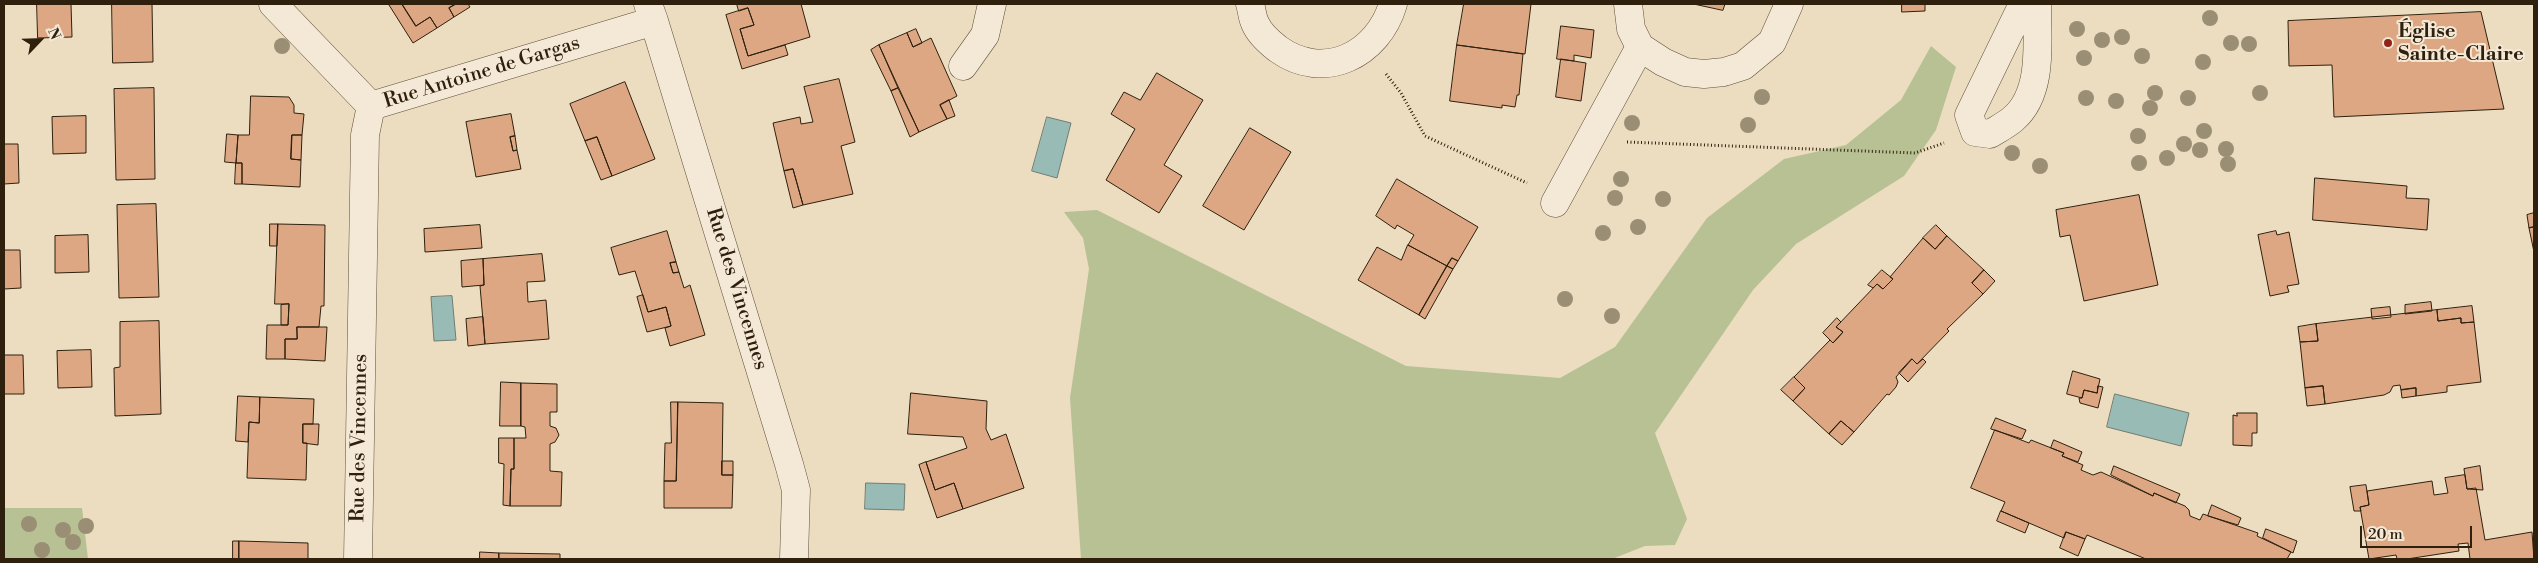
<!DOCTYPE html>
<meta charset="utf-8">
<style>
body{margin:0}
#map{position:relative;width:2538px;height:563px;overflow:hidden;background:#ecddc0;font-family:"Libre Bodoni",serif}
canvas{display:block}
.frame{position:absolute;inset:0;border:5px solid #2e200d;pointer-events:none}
.north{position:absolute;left:15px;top:15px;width:50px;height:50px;-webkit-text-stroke:4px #f3e9d6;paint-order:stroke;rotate:66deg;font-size:14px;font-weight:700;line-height:20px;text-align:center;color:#2e200d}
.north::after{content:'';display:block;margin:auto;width:18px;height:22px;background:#2e200d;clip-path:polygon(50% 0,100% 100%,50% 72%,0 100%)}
.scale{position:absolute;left:2360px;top:526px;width:112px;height:22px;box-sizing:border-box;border:2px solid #2e200d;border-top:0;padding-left:6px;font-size:15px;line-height:18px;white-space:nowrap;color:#2e200d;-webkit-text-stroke:4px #f3e9d6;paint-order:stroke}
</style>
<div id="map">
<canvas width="2538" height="563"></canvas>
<div class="frame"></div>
<div class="north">N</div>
<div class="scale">20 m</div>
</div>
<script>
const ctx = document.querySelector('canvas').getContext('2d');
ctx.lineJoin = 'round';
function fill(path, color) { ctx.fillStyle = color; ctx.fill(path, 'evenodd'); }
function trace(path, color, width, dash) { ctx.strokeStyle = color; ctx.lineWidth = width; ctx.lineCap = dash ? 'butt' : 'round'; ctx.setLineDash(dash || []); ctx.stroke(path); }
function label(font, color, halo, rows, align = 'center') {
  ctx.font = font + ' "Libre Bodoni",serif'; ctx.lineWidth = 4; ctx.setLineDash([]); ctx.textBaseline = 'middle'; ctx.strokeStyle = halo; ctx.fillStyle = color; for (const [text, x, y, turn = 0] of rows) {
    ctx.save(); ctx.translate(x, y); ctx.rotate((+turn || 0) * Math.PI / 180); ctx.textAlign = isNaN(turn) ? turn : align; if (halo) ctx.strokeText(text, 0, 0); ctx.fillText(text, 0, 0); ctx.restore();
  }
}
fill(new Path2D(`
 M1931 46 1956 67 1936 130 1904 176 1796 244 1753 290 1655 433 1687 519 1675 545 1645 546 1612 559H1081L1070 398 1089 269 1083 238 1064 212 1097 210 1406 366 1560 378 1615 347 1707 218 1784 159 1846 145 1901 100Z
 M4 508H82L88 559H4Z`), '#b7c193');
const water = new Path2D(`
 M1047 117 1071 123 1057 178 1032 171Z
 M452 296 456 340 434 341 431 297Z
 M2115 394 2189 413 2181 446 2107 427Z
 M866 483 905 484 904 510 865 509Z`);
fill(water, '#99bbb6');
trace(water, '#6e7d72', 1);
const building = new Path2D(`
 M37 4H71L72 37 38 38Z
 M112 4H152L153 62 113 63Z
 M391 4H402L416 26 430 17 437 28 413 43 389 5Z
 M402 4H456L449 8 454 17 437 28 430 17 416 26Z
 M456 4H468L470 7 454 17 449 8Z
 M737 4H801L810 37 748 56 740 29 754 25 748 8 739 11Z
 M1464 4H1531L1525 54 1457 45Z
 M1694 4H1725L1723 10Z
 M1902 4H1925V11L1902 12Z
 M748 8 754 25 740 29 748 56 785 45 788 55 742 69 726 15Z
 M2481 12 2504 109 2334 117 2332 65 2289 66 2288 21Z
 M1561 26 1594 30 1591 58 1574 55V61L1557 59Z
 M916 29 922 43 913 47 907 33Z
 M907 33 913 47 931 38 957 96 940 105 947 119 919 132 879 45Z
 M879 45 898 88 891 91 871 50Z
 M1457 45 1523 54 1519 95H1517L1515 107 1502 105V108L1450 101Z
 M1561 59 1586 63 1581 101 1556 97Z
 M1157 73 1203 100 1164 165 1182 176 1159 213 1106 180 1135 129 1111 114 1124 92 1140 100Z
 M839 79 855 142 841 146 853 194 803 205 793 169 784 171 773 123 800 117 801 124 813 122 804 87Z
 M625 82 655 159 612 176 597 137 585 141 570 104Z
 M154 88 155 179 116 180 114 89Z
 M898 88 919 132 910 137 891 91Z
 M251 96 289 97 294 105V113L304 114 302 135H292L291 159 301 160 300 187 242 184V163H236L238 135H249Z
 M949 100 955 116 947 119 940 105Z
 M511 114 515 136 510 137 513 151 517 150 521 169 476 177 466 122Z
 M86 116V153L53 154 52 117Z
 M1250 128 1291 152 1244 230 1203 206Z
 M227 134 238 135 236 163 225 162Z
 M292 135H302L301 160 291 159Z
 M515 136 517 150 513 151 510 137Z
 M597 137 612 176 601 180 585 141Z
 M4 144H18L19 183 4 184Z
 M236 163H242V184H235Z
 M793 169 803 205 793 208 784 171Z
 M2315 178 2407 186 2406 198 2429 199 2427 230 2313 220Z
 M1397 179 1478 227 1458 261 1452 258 1447 266 1408 245 1414 235 1397 225 1395 229 1376 216Z
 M2139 195 2158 285 2084 301 2070 235 2060 237 2056 210Z
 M156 204 159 297 119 298 117 205Z
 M2534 213V227L2529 228 2527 215Z
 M270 224H278L277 246H270Z
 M278 224 325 225 324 306H321L319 327H297V339H285V359H266L267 325H288L289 304H275Z
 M480 225 482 248 425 252 424 229Z
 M1936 225 1947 236 1935 249 1923 238Z
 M2534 227V252L2529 228Z
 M667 231 676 262 670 263 673 273 679 272 684 288 690 285 705 335 670 346 665 328 671 326 666 307 648 312 635 271 619 275 611 248Z
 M2276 231 2277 235 2289 232 2299 284 2287 286 2289 292 2270 296 2258 235Z
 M88 235 89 272 55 273V236Z
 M1947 236 1984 270 1972 283 1983 294 1947 329 1949 331 1917 364 1912 359 1896 377 1898 382 1896 387 1889 395 1887 394 1854 432 1841 421 1829 434 1793 401 1805 388 1794 377 1830 340 1833 343 1843 332 1836 327 1877 284 1883 289 1893 279 1890 277 1923 238 1935 249Z
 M1408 245 1447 266 1419 315 1358 280 1377 247 1401 260Z
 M4 250H20L21 288 4 289Z
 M542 254 545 281 527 282 528 302 546 300 549 339 485 344 480 286 484 285 483 259Z
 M1452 258 1458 261 1453 269 1447 266Z
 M483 259 484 285 462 287 461 261Z
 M676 262 679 272 673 273 670 263Z
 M1447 266 1453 269 1425 319 1419 315Z
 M1882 270 1893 279 1883 289 1877 284 1873 288 1868 285Z
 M1984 270 1995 281 1983 294 1972 283Z
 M643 295 648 312 666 307 671 326 647 332 637 297Z
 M2431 302 2432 311 2405 314V305Z
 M289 304 288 325H281V305Z
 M2472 306 2474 322 2461 323V318L2438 321 2437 310Z
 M2390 307 2391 317 2372 319 2371 309Z
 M2437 310 2438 321 2461 318V323L2474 322 2481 382 2447 386V392L2416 396V388L2401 390 2400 385 2393 386 2390 392 2384 395 2325 404 2323 386 2305 388 2300 342 2318 341 2316 324Z
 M483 317 485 344 468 346 466 319Z
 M1837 318 1841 322 1836 327 1843 332 1833 343 1823 333Z
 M159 321 161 414 115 416 114 368 120 367V322Z
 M2316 324 2318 341 2300 342 2298 327Z
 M297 327H327L325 361 285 359V339H297Z
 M91 350 92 387 58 388 57 351Z
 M4 355H23L24 394H4Z
 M1912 359 1917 364 1923 359 1926 362 1908 382 1899 373Z
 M2073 371 2100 379 2097 393 2084 390 2082 398 2067 394Z
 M1794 377 1805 388 1793 401 1781 390Z
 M501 382 521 383V426H500Z
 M521 383 557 384V412H550V426L556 428 559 435 555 442 550 444V471L562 472 561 506H510L511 469H514V438H526L525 427 521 426Z
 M2098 386 2103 387 2098 408 2080 403 2079 398H2082L2084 390 2097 393Z
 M2323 386 2325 404 2307 406 2305 388Z
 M2416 388V396L2402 398 2401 390Z
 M911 393 987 401 986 429 991 440 1006 434 1024 488 963 509 954 483 935 490 926 462 967 448 963 437 908 434Z
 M238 396 260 397 259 423 249 422 248 442 236 441Z
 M260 397 314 399 313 424H303V443H307L306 480 247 478 249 422 259 423Z
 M671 402H678L676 481H664L665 443H671Z
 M678 402 723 403 722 475H733L732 508H664V481H676Z
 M2237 413H2257V433H2252V446L2233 445V415L2237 416Z
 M1996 418 2026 430 2022 439 1991 429Z
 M1841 421 1854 432 1842 445 1829 434Z
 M303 424H319L318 445 303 443Z
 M1995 430 2029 443 2031 440 2064 453 2062 456 2083 465 2081 470 2093 475 2101 472 2153 496 2154 493 2185 506 2189 510 2190 516 2200 520 2203 514 2258 533 2257 536 2291 552 2287 559H2146L2087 535 2085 539 2066 532 2064 538 2001 511 2005 502 1971 488Z
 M499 438H514V469H511L510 506 503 505 504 464 499 463Z
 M2054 440 2082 452 2078 462 2062 456 2064 453 2051 448Z
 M722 461H733V475H722Z
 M926 462 935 490 954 483 963 509 937 518 919 465Z
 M2114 466 2180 494 2176 503 2154 493 2153 496 2111 475Z
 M2480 466 2483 490 2467 489 2464 469Z
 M2465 475 2467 489 2476 488 2485 540 2532 532 2534 559H2470L2468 543 2458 544 2459 551 2407 559H2397L2396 555 2369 559 2360 507 2369 505 2367 491 2432 481 2434 495 2448 493 2445 478Z
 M2366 485 2369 505 2360 507 2361 511H2354L2350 487Z
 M2212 505 2241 518 2238 525 2208 516Z
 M2001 511 2029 523 2025 533 1997 521Z
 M2266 529 2297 541 2293 553 2263 538Z
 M2066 532 2085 539 2078 556 2060 548Z
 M233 541H239V559H233Z
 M239 541 308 543V559H239Z
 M480 552 499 553V559H480Z
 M499 553 560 554V559H499Z`);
fill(building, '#dea784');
trace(building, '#2e200d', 1);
const minor = new Path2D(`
 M273 4 371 106
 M1250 4C1252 10 1252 17 1255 23 1259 33 1269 42 1278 49 1324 82 1378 55 1393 4
 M1628 4 1631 29 1640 47 1663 62 1685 72 1704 74 1724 72 1743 66 1772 42 1789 4
 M2023 4 1969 115 1975 132 1990 134C1998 129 2006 125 2013 119 2044 93 2037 40 2037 4
 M654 21 789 464 796 490 794 559
 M963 66 985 35 992 4
 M371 106 654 21 648 4
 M1555 203 1640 47
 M358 559 365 135 371 106`);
trace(minor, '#5e4f3a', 29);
trace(new Path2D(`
 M1386 74 1401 93 1425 136 1527 183
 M1627 142 1915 153 1944 143`), '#2e200d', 3, [1, 2.5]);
trace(minor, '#f3e9d6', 28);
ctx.fillStyle = '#9a8f74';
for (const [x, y] of [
 [2210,18],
 [2077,29],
 [2122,37],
 [2102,40],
 [2231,43],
 [2249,44],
 [282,46],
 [2142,56],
 [2084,58],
 [2203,62],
 [2155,93],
 [2260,93],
 [1762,97],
 [2086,98],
 [2188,98],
 [2116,101],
 [2150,108],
 [1632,123],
 [1748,125],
 [2204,131],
 [2138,136],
 [2184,144],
 [2226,149],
 [2200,150],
 [2012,153],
 [2167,158],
 [2139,163],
 [2228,164],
 [2040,166],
 [1621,179],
 [1615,198],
 [1663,199],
 [1638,227],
 [1603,233],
 [1565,299],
 [1612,316],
 [29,524],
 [86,526],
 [63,530],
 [73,542],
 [42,550]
]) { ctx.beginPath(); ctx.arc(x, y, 8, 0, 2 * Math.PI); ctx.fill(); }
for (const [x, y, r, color] of [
 [2388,43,5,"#8f2418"]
]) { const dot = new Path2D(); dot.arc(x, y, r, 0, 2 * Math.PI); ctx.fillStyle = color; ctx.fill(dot); trace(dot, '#f3e9d6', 2); }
label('bold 20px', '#2e200d', '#f3e9d6', [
 ["Église",2398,32],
 ["Sainte-Claire",2398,55]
], 'left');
label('20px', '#2e200d', '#f3e9d6', [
 ["Rue Antoine de Gargas",482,73,-17],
 ["Rue des Vincennes",736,289,73],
 ["Rue des Vincennes",360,438,-89]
]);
</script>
